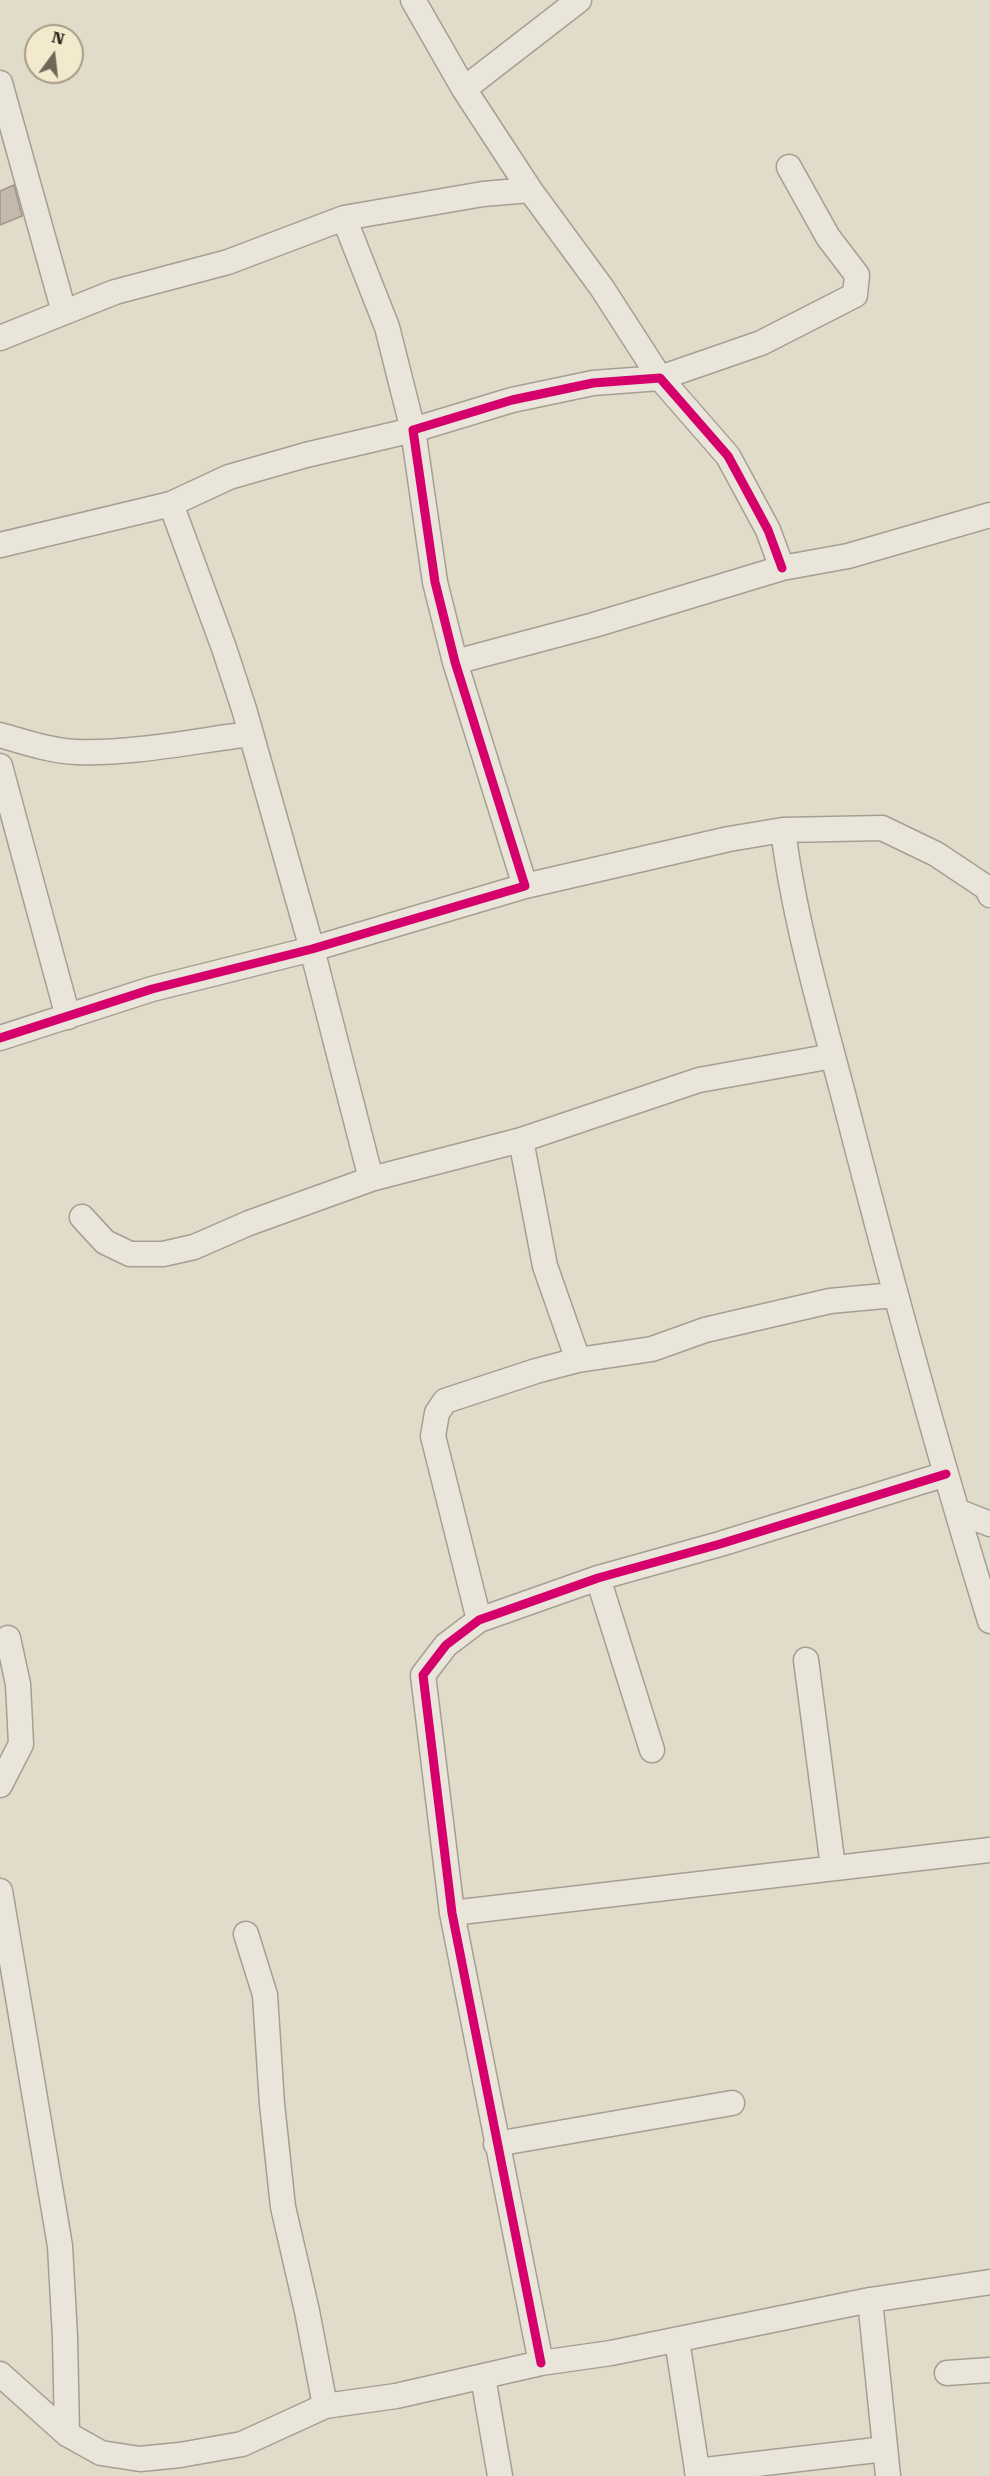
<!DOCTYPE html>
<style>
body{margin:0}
#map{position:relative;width:990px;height:2476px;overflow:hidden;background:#e1dbc9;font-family:"Roboto Serif",serif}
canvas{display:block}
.north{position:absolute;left:24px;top:24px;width:60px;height:60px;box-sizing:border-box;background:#f3eace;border:2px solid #a69c87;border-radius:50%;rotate:15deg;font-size:16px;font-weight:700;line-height:24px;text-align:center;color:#32281c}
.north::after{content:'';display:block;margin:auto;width:21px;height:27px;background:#6f6759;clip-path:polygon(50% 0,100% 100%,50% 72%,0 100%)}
</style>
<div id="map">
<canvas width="990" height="2476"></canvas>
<div class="north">N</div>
</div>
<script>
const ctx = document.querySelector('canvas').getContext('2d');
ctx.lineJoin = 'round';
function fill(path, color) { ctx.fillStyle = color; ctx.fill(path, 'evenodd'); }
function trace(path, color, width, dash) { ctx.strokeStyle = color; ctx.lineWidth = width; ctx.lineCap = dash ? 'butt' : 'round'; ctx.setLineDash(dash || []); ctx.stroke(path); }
const building = new Path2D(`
 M14 185 22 216 0 225V191Z`);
fill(building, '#c4b9aa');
trace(building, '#a09789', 1.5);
const street = new Path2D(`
 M413 0 464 89 530 190 602 288 660 378 761 343 855 295 857 275 828 237 789 167
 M0 83 64 312
 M464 89 579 0
 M0 338 115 292 228 262 344 218 483 194 530 190
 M171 504 224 648 244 709 312 949 371 1179
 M0 545 171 504 229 477 306 455 413 430 387 327 344 218
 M455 662 594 625 782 568 848 556 990 515
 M0 735C24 742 51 751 76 752 134 754 193 741 250 734
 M0 766 68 1017
 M783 830 882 828 936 854 987 888 990 895
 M525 886 729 839 783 830C795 926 824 1020 848 1113 892 1284 938 1453 990 1621
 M0 1038 152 989 312 949 525 886 455 662 435 582 413 430 512 400 593 383 660 378 728 456 768 530 782 568
 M521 1140 545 1266 578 1360 652 1349 705 1330 830 1301 894 1295
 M82 1217 105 1242 130 1254H163L194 1247 249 1223 371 1179 521 1140 699 1080 833 1056
 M957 1511 990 1524
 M598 1578 652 1750
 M479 1620 433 1436 437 1413 445 1401 536 1371 578 1360
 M806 1660 833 1867
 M0 1785 21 1744 18 1684 8 1638
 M0 1891 60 2246 65 2337 67 2434
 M452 1913 990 1850
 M246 1934 265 1995 272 2104 283 2207 307 2311 325 2406
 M496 2144 732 2103
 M870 2300 888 2476
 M677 2340 698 2476
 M541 2363 452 1913 423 1675 446 1645 479 1620 598 1578 720 1544 946 1474
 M947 2373 990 2370
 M0 2374 67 2434 101 2453 140 2459 180 2455 242 2444 325 2406 396 2396 541 2363 611 2353 870 2300 990 2282
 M483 2377 500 2476
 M697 2471 885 2449`);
trace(street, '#a59f93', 27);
trace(street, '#e9e5da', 24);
trace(new Path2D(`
 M0 1038 152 989 312 949 525 886 455 662 435 582 413 430 512 400 593 383 660 378 728 456 768 530 782 568
 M541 2363 452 1913 423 1675 446 1645 479 1620 598 1578 720 1544 946 1474`), '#d6006c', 9);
</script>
